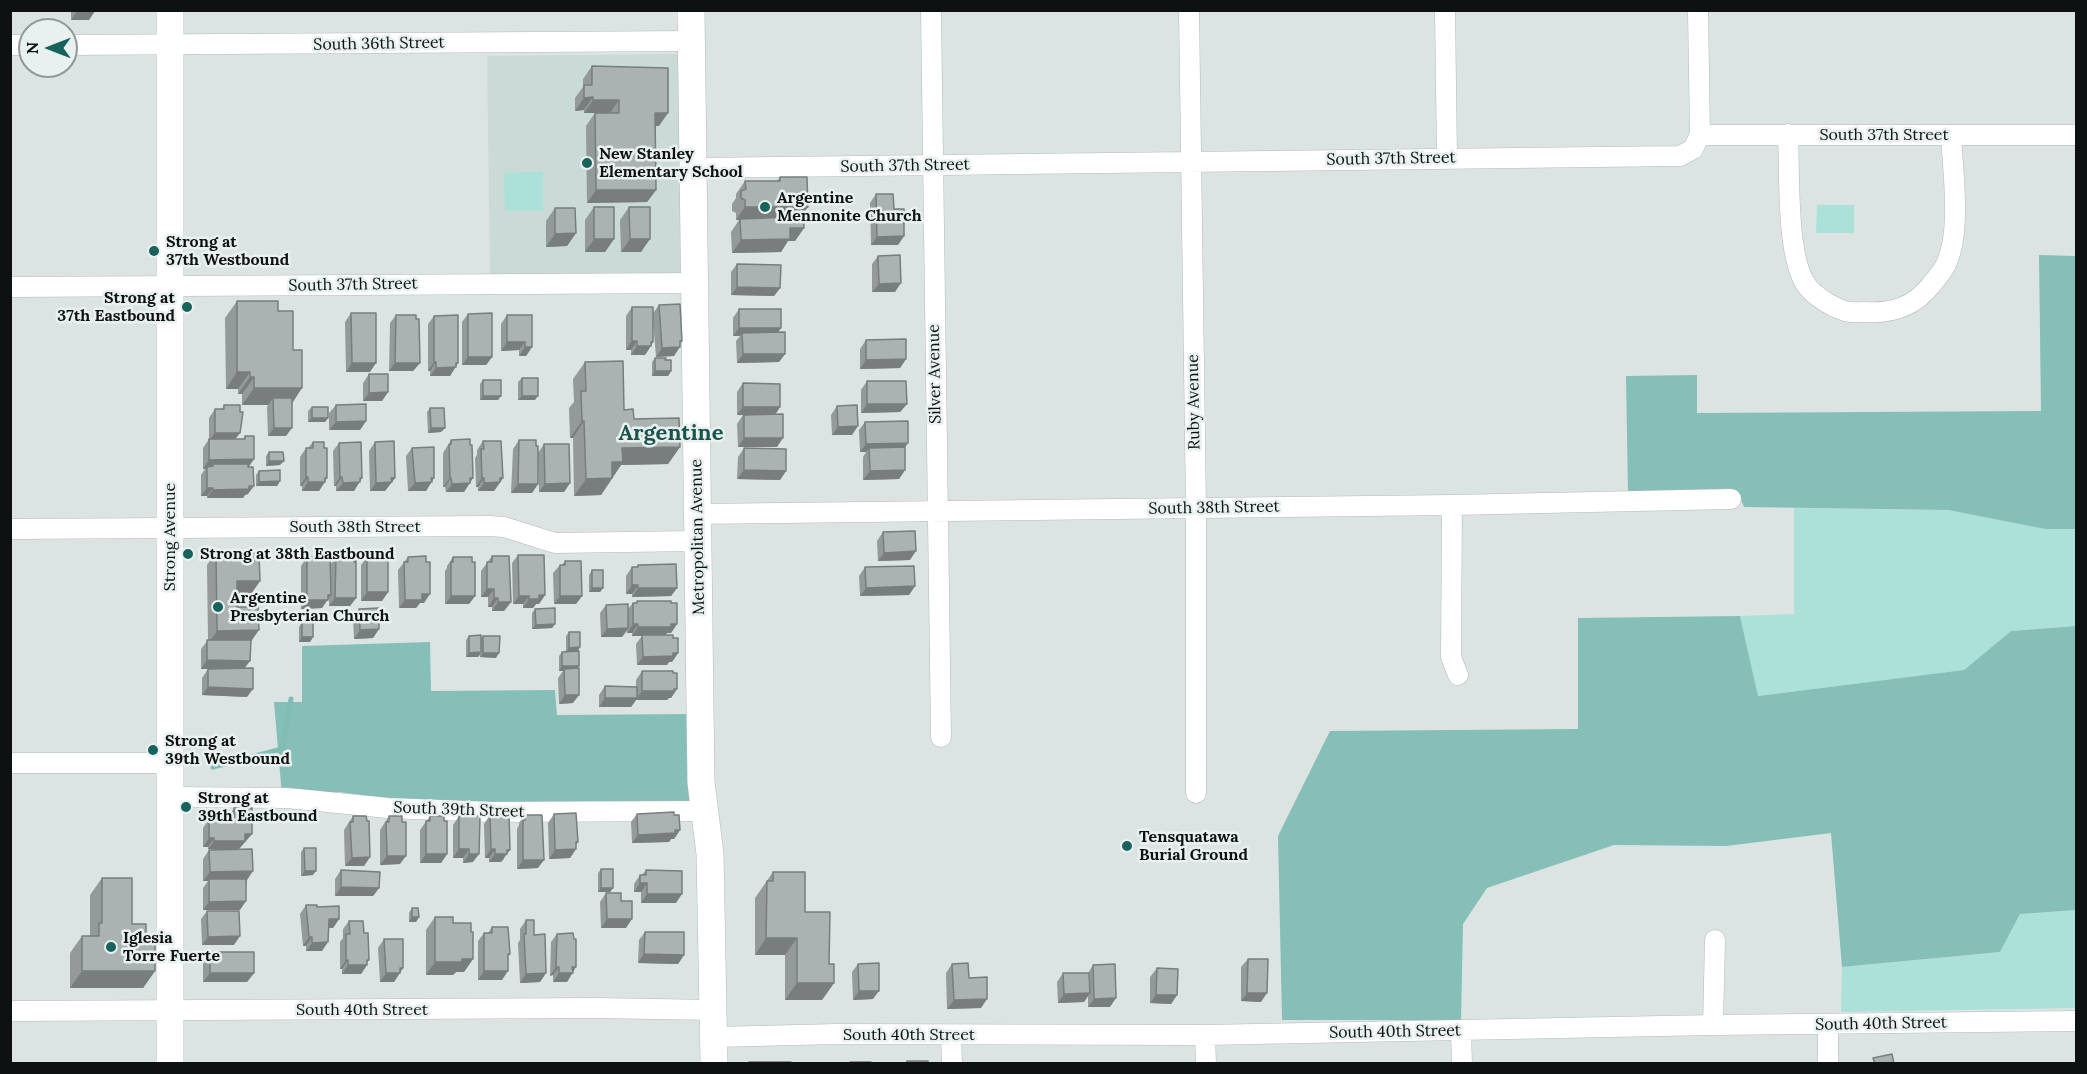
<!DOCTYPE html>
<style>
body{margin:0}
#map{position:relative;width:2087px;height:1074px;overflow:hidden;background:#dce4e3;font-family:Lora,serif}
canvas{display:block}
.frame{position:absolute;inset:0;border:12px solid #0e1111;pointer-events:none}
.north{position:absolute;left:18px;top:18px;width:60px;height:60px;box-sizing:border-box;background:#e9f1f0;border:2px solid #919797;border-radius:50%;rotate:270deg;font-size:16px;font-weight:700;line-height:24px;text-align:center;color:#0e1111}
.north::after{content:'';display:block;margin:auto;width:21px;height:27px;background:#17635c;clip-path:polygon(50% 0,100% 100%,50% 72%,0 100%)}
</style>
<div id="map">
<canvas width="2087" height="1074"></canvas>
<div class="frame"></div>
<div class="north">N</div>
</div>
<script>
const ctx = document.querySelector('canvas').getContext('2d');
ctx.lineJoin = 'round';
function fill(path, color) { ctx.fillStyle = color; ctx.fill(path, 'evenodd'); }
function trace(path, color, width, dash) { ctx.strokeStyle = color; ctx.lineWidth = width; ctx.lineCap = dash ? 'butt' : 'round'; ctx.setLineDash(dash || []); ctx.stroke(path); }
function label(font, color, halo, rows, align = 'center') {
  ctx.font = font + ' Lora,serif'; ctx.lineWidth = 5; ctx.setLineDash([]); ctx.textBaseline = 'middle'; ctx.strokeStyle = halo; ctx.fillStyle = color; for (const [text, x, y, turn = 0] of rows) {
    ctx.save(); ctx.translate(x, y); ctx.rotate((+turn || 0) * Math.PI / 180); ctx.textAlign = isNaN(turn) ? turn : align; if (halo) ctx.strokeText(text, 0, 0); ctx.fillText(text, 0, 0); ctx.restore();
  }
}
fill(new Path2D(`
 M676 54 679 55 682 274 490 275 487 56Z`), '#c9dad7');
fill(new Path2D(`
 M543 172V210L505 211 504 173Z
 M1817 205H1854V233H1816Z
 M1794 508 1948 510 2045 529H2076V626L2011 631 1964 670 1758 696 1740 616 1794 614Z
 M2076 910V1008L1841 1012 1842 967 2000 952 2020 914Z`), '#ace1d9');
fill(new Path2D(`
 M2039 255 2076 256V529H2045L1948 510 1744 507 1737 490 1628 493 1626 376 1697 375V413L2041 411Z
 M1740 616 1758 696 1964 670 2011 631 2076 626V910L2020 914 2000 952 1842 967 1831 833 1726 846 1614 845 1487 888 1463 924 1461 1020H1282L1278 836 1330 731 1578 729V618Z
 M430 642 431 691 555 690 557 715 692 714 690 803 412 802 339 792 282 796 274 702H302V646Z`), '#85bfb7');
trace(new Path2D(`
 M213 767 282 749 291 699`), '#82bdb5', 5);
const street = new Path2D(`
 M931 10 941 737
 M1189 10 1196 509V793
 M1445 10 1447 158
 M10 45H30
 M66 45 692 41
 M1788 134C1790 172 1786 252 1805 283 1812 295 1832 307 1845 311 1851 313 1858 312 1864 312 1892 314 1914 307 1931 285 1937 278 1944 270 1947 262 1961 229 1953 172 1951 136
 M1700 135H2076
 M694 168 1680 156 1693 149 1700 135 1698 10
 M10 287 696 283
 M1452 505 1451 657 1458 675
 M697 514 1452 505 1731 499
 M10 529 489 526 504 527 555 543 697 541
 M10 763H170
 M170 797 287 798 388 808 491 812 704 811
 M10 1011 596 1008 714 1010
 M1713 1025 1715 940
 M1828 1025V1064
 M1461 1031 1462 1064
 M1205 1035 1206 1064
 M951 1036 952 1064
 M714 1037 837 1034 1205 1035 1713 1025 2076 1021`);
const secondary = new Path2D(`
 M170 10V1064
 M691 10 701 782 710 854 714 1064`);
trace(street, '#b2bab9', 21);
trace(secondary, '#b2bab9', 28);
trace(street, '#fff', 20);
trace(secondary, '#fff', 27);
fill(new Path2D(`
 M71 10H95L89 20H71Z
 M592 66 659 126H656V190L647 202 587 203 586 126 595 113H610H584V110L575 111V98L583 87V79Z
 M780 177 808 207 803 213 804 228 795 241H788L781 252 732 253 731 232 739 220H736V213L732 211V204L736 198V194L745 181H777Z
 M876 194 894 209 904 236 898 245H871L870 203Z
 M594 207 614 239 605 252H585V220Z
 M629 207 641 252H621L620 220Z
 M555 208 576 233 567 246 546 247V221Z
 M878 256 895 292H872V264Z
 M737 264 780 288 774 296 731 295V272Z
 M237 301 278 311 292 404 286 436H268L267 407 268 405H242V394H238V389H226L225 318Z
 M659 305 680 343 674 356 656 357 653 320V342L651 346 645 355H631V350H626V316L632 307 653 313Z
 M739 309 778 332 785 354 779 362 737 363 736 341 740 336H733V318Z
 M351 313 370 372H346L345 322Z
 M468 314 492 357 486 365H462V322Z
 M396 315 420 363 413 371H389L390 323Z
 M507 315 532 347 526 356H519V350L501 351V324Z
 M434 316 456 366 450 376H430V371H428V324Z
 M866 340 906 359 900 368 860 369V349Z
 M655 358 665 360 671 371 668 376H652V362Z
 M585 362 624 410 634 419 680 447 668 464 621 465 601 495 574 496 573 438H570L569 408 574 402 573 379Z
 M369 374 388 392 382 401H363V383Z
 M522 378 535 400H518V382Z
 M483 380 498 400H480V384Z
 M867 381 907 404 900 412 861 413V390Z
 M743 383 780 407 775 415 777 447H738L737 424 743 415H737V392Z
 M224 405 236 439H243L245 436 254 459 248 467V494L245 495 243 498H207V496H201V475L205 469H203V448L209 439V418L215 409H222Z
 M336 405 366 421 360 430H329V413Z
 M837 406 852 435H832L831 415Z
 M312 407 328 418 325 422H308V411Z
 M430 408 445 428 441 432 428 433 427 412Z
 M865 422 905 448V470L899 479 863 480V457L866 452H860L859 430Z
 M451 440 470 445 473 478 464 492H446L445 487H443V453Z
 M519 440 538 484 532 493H511L513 449Z
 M483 441 503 478 494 491H478V487H476L475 458 477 455V450Z
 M313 442 325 482 319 491H302V486H300V457L306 448H308Z
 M375 442 395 478 385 491H370L369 451Z
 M339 443 362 478 354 491H336V486H334L333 451Z
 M544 444 570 483 564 492H539L538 453Z
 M412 448 434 478 426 491H408L406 456Z
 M744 448 786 471 780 480 737 479 738 457Z
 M269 452 280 465 266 466V456Z
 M259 471 280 481 277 486H256V475Z
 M883 532 910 560 878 561 877 541Z
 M216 552 260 581 251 594H237V607L251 642 245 668 247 697 202 695V678L208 669H214H201V649L208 640 207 565Z
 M518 555 545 595 539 604H536L533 608H523V604H513L512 563Z
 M492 556 511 602 504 611H492V607H488V597H481V571Z
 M307 557 330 565 336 557 356 598 350 606H329V596L322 608 301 609V566Z
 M367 557 388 592 382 601H361V565Z
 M408 557 424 603H420L416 608H399L398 570Z
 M453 557 475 596 469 604H445V571L447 568V566Z
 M565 561 582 596 576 604H554L553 573 560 565H562Z
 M638 565 677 588 671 596 632 597V594H626V576L632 567H636Z
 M865 567 915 586 909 595 860 596 859 576Z
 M592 570 603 588 600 592H589V575Z
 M637 601 677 624 671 633H667L666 635 673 638 678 653 672 662H669L667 665H637L636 644 642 636H632V633H627V631L622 637H601L600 613 606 605 628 609 633 603H636Z
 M359 609 379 629 373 638 354 639 353 618Z
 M535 609 555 624 552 628 532 629V613Z
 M302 622 313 637 310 642H299V627Z
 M569 632 580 647 578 651 577 669 573 703 559 704 558 678 563 671H559V656L562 652H566V636Z
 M469 636 481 638 483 636 496 658 480 657V655L478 657H466V640Z
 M642 671 677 689 671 698H669L667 700H636L631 707H599V695L605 686 636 687V680Z
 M234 808 252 834 239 849 247 880 240 910H203V888L208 881H203V859L209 850H226L208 849V847H203V828L209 819H213L215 818H228Z
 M554 814 578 842 576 845V849L570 858 549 859 548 823Z
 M637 814 680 830 674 839H671L669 842 632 843 631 822Z
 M490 815 504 859 501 862H489V858H485L484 824Z
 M525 815 538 868 517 869V829L519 825V823Z
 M353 816 370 857 364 866H345L344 830Z
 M389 816 400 864 380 865V830Z
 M430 816 444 821 447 854 441 863H420V830Z
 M459 816 473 862 463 863V858H453V825Z
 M304 848 313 875 301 876V852Z
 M601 869 613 888 610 892H598V873Z
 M341 870 379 888 373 896H335V879Z
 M646 870 676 903H641V892H634V884L640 875H642Z
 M773 872 805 912 829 964 834 983 822 1000H785V955H755V898Z
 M102 878 132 924 146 936 155 971 143 988H70V953L82 936H89L90 935V895Z
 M606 893 621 901 626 928H601L600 902Z
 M306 905 317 907 339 919 333 928H329L322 951H306V946H303L300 914Z
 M412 908 419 917 416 922H409V913Z
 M207 911 234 945H202L201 919Z
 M435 917 453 923 473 959 464 972H456L453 975H426V930Z
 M526 920 534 935 546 973 540 982 520 983 518 943 520 940V929Z
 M349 921 364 933 369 960 367 962V965L361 974H342V969H340V942L343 938V929Z
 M492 927 510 954 508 957 502 980H478V941L484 933H488Z
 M645 932 684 955 678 964 638 963 639 940Z
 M557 934 573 972 567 982H553V975L550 976 551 942Z
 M384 939 403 968 394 982H380L378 948Z
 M210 952 254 973 247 982H203V961Z
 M1248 959 1261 1002 1241 1001V967Z
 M858 964 873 999 853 1000 852 972Z
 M952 964 969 978 981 1008 947 1009 946 973Z
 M1093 965 1110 1007H1088V996L1084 1002 1058 1003 1057 982 1063 973H1088Z
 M1157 968 1177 995 1171 1004 1150 1003V977Z`), '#939a99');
fill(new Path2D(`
 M106 10H140L139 12H105Z
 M77 11H95L89 20H71Z
 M593 97 584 110 575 111 584 98Z
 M593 100H619L610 113H584Z
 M655 113H668L659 126H646Z
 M596 190H656L647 202 587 203Z
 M745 207H808L798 220 792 217V210L785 220H736Z
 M790 228H804L795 241H788L781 252 732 253 741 240Z
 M576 233 567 246 546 247 555 234Z
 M904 236 898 245H871L877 237Z
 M594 239H614L605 252H585Z
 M630 239H650L641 252H621Z
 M901 283 895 292H872L879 284Z
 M737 287 780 288 774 296 731 295Z
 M739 328H781L775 337 742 333 740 336H733Z
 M632 341H637L631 350H626Z
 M680 341H682L677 348 680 347 674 356 656 357 662 348Z
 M507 342H525L519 350 501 351Z
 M651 342H653L645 355H631L637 346Z
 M525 347H532L526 356H519Z
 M743 354H785L779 362 737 363Z
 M468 357H492L486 365H462Z
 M906 359 900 368 860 369 866 360Z
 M434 362H436L430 371H428Z
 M352 363H376L370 372H346Z
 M395 363H420L413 371H389Z
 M456 363H458L450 376H430L436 368Z
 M655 371H671L668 376H652Z
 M237 372H250L238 389H226Z
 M250 377H254L242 394H238Z
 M254 388H302L291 405 273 398 268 405H242Z
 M388 392 382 401H363L369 393Z
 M483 396H501L498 400H480Z
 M522 396H538L535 400H518Z
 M867 404H907L900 412 861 413Z
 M743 407H780L774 416 737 415Z
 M312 418H328L325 422H308Z
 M366 421 360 430H329L336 422Z
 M582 421H584L573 438H570Z
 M858 426 852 435H832L838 427Z
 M274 428H292L286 436H268Z
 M431 428H445L441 432 428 433Z
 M215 433H240L234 441H209Z
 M744 438H783L777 447H738Z
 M908 443 902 452 869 448 866 452H860L866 444Z
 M680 447 668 464 621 465 601 495 574 496 586 479 622 448Z
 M254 459 248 468 213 466V464L210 469 207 467 205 469H203L209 460Z
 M269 461H284L280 465 266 466Z
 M744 470 786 471 780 480 737 479Z
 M905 470 899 479 863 480 870 471Z
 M306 477H308L302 486H300Z
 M340 477H342L336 486H334Z
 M325 478H327L319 491H302L308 482Z
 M360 478H362L354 491H336L343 483Z
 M391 478H395L385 491H370L376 483Z
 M431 478H434L426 491H408L415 483Z
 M450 478H451L445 487H443Z
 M470 478H473L464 492H446L452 484Z
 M482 478H484L478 487H476Z
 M500 478H503L494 491H478L484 483Z
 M280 481 277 486H256L259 482Z
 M570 483 564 492H539L545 484Z
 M518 484H538L532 493H511Z
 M254 486 248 494 245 495 243 498H207L213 490Z
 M207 488H213L207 496H201Z
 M916 551 910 560 878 561 884 553Z
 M237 581H260L251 594H228Z
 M632 585H638L632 594H626Z
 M915 586 909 595 860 596 866 588Z
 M592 588H603L600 592H589Z
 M638 588H677L671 596 632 597Z
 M487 589H494L488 597H481Z
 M367 592H388L382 601H361Z
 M422 594H430L424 603H420L416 608H399L405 600Z
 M328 595H331L322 608 301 609 307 600Z
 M539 595H545L539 604H536L533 608H523L529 599Z
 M451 596H475L469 604H445Z
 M519 596H529L523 604H513Z
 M560 596H582L576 604H554Z
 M335 598H356L350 606H329Z
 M494 598H498L492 607H488Z
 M498 602H511L504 611H492Z
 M555 624 552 628 532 629 536 625Z
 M633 624H638L632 633H627Z
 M671 624H677L671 633H667L665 636H632L638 627Z
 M628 628 622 637H601L607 629Z
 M379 629 373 638 354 639 360 630Z
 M259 630 250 643 208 644 217 631Z
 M302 637H313L310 642H299Z
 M580 647 577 652H566L569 648Z
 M481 652 478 657H466L469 653Z
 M483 653H499L496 658 480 657Z
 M673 653H678L672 662H669L667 665H637L643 657Z
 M207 660 250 661 244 669H201Z
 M562 666H579L576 670 564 669 563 671H559Z
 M208 687 253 689 247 697 202 695Z
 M674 689H677L671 698H669L667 700H636L631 707H599L605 698H637L642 691Z
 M565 695H579L573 703 559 704Z
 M680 830 674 839H671L669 842 632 843 638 835Z
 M245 834H252L238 850 208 849 214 841Z
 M209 838H214L208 847H203Z
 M576 842H578L572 850 576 849 570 858 549 859 555 850Z
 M459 849H469L463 858H453Z
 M491 849H495L489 858H485Z
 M507 850H510L501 862H489L495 854Z
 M426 854H447L441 863H420Z
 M469 854H479L473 862 463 863Z
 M387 856H406L400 864 380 865Z
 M370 857 364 866H345L352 858Z
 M523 860H544L538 868 517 869Z
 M253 871 247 880 209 881V879L208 881H203L210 872Z
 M305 871H316L313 875 301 876Z
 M640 883H647L641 892H634Z
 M341 887 379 888 373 896H335Z
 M601 888H613L610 892H598Z
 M647 894H682L676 903H641Z
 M246 901 240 910H203L209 902Z
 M412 917H419L416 922H409Z
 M329 919H339L333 928H323Z
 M607 919H632L626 928H601Z
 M240 936 234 945H202L208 937Z
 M309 937H312L306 946H303Z
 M766 938H797L785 955H755Z
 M328 942 322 951H306L312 943Z
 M644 954 684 955 678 964 638 963Z
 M462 959H473L464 972H456L453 975H426L435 962Z
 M346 960H348L342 969H340Z
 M367 960H369L365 965H367L361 974H342L348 965Z
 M556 967H559L553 975 550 976Z
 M572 967H576L567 982H553L559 973Z
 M400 968H403L394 982H380L386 973Z
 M82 971H155L143 988H70Z
 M484 971H508L502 980H478Z
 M210 973H254L247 982H203Z
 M546 973 540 982 520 983 526 974Z
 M797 983H834L822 1000H785Z
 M859 991H879L873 999 853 1000Z
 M1090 993 1084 1002 1058 1003 1064 994Z
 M1247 993H1267L1261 1002 1241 1001Z
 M1156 995H1177L1171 1004 1150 1003Z
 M1116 998 1110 1007H1088L1094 999Z
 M987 999 981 1008 947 1009 954 1000Z`), '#787d7d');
const building = new Path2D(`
 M77 10H95V11H77Z
 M592 66 668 68V113H655L656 190H596L595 113H619V100H593V97L584 98V85H592Z
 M780 177H807L808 207H745V200L741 198V191L746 189 745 181H780Z
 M876 194H893L894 209H904V236L877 237Z
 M594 207H614V239H594Z
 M629 207H650V239H630Z
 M555 208H575L576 233 555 234Z
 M803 209 804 228H790V239L741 240 740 219 792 217V210Z
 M900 255 901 283 879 284 878 256Z
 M737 264 781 265 780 288 737 287Z
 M237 301H278V311H293V350H302V388H254V377H250V372H237Z
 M680 304 682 341H680V347L662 348 659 305Z
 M632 307H653V342H651V346H637V341H632Z
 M739 309H781V328H739Z
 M351 313H376V363H352Z
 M492 313V357H468V314Z
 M396 315H416V319H419L420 363H395Z
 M458 315V363H456V367L436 368V362H434V316Z
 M507 315H532V347H525V342H507Z
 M785 332V354H743L742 333Z
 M906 339V359L866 360V340Z
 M655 358H666L665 360H671V371H655Z
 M623 361 624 410 633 409 634 419 679 418 680 447 622 448 623 462H612V478L586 479 584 421H582L581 391H586L585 362Z
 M369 374H388V392L369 393Z
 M522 378H538V396H522Z
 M483 380H501V396H483Z
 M867 381H906L907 404H867Z
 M743 383 780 384V407H743Z
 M273 398H292V428H274Z
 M366 404V421L336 422V405Z
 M224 405H240V412H243L240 433H215V409H224Z
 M857 405 858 426 838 427 837 406Z
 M312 407H328V418H312Z
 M430 408H444L445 428H431Z
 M783 414V438H744V415Z
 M908 421V443L866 444 865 422Z
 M245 436H254V459L209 460V439H245Z
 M470 439V445H472L473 478H470V483L452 484 451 478H450L449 445 451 444V440Z
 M519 440H536V446H538V484H518Z
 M394 441 395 478H391L392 482 376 483 375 442Z
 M483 441H501L503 478H500V482L484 483V478H482L481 449H484Z
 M313 442H324V448H327V478H325V482H308V477H306V448H313Z
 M361 442 362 478H360V482L343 483 342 477H340L339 443Z
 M544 444H569L570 483 545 484Z
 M434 447V478H431L432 482 415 483 412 448Z
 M905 447V470L870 471 869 448Z
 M744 448 786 449V471L744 470Z
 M269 452H283L284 461H269Z
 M213 464H248V467H253L254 486H249V489L213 490V488H207V467L213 466Z
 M280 470V481L259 482V471Z
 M915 531 916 551 884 553 883 532Z
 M216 552 259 553 260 581H237V607H258L259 630 217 631Z
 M518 555H544L545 595H539V599H529V596H519Z
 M388 556V592H367V557Z
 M426 556V562H430V594H422V600H405L404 562H408V557Z
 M492 556H509L511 602H498V598H494V589H487V562H492Z
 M307 557H330L331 595H328V600H307Z
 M336 557H354V562L356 561V598H335Z
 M453 557H472V562H475V596H451V562H453Z
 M565 561H581L582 596H560V565H565Z
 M676 564 677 588H638V585H632V567H638V565Z
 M914 566 915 586 866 588 865 567Z
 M592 570H603V588H592Z
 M637 601H671V603H677V624H671V627H638V624H633V603H637Z
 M628 604V628L607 629 606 605Z
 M379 608V629L360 630 359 609Z
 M555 608V624L536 625 535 609Z
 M302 622H313V637H302Z
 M569 632H580V647L569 648Z
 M481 635V652L469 653V636Z
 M642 635H673V638H678V653H673V656L643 657Z
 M483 636H500L499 653H483Z
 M207 640H251L250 661 207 660Z
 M579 651V666H562V652Z
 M253 668V689L208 687V669Z
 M579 668V695H565L564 669Z
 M642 671H673V673H677V689H674V691H642Z
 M605 686 637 687V698H605Z
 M234 808H252V834H245V841H214V838H209V819H215V818H234Z
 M674 812V815H679L680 830H675V833L638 835 637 814Z
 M576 813 578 842H576V849L555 850 554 814Z
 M490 815H509L510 850H507V854H495V849H491Z
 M525 815H542L544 860H523V820H525Z
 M353 816H366L367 821H369L370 857 352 858 350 822H353Z
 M389 816H402V822H406V856H387L386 822H389Z
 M430 816H444V821H447V854H426V821H430Z
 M459 816H480L479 854H469V849H459Z
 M304 848H316V871H305Z
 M252 849 253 871 210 872 209 850Z
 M601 869H613V888H601Z
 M341 870 380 872 379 888 341 887Z
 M646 870 682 871V894H647V883H640V875H646Z
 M773 872H805V912H830L829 964H834V983H797V938H766L767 881H773Z
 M102 878H132V924H146V936H155V971H82V936H99V923H102Z
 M209 879H246V901L209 902Z
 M606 893H621V901H632V919H607Z
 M306 905H317V907L339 906V919H329L328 942 312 943V937H309Z
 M412 908H418L419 917H412Z
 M207 911H239L240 936 208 937Z
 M435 917H453V923H471V932H473V959H462V962H435Z
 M526 920H534V935L545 934 546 973 526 974 524 934H526Z
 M349 921H363L364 933H368L369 960H367V965H348V960H346V934H350Z
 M492 927H508L510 954H508V971H484V933H492Z
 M645 932H684V955L644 954Z
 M573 933 574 939H576V967H572L573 973H559V967H556L557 934Z
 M384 939H403V968H400V973H386Z
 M210 952H254V973H210Z
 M1248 959H1268L1267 993H1247Z
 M879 963V991H859L858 964Z
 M968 963 969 978 987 977V999L954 1000 952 964Z
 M1115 964 1116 998 1094 999 1093 965Z
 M1157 968 1178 969 1177 995H1156Z
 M1063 973H1089L1090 993 1064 994Z
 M1892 1054 1894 1064H1875L1873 1058Z
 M907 1061H928V1064H906Z
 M749 1062H791V1064H749Z
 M850 1062H871V1064H850Z
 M878 1063H900V1064H878Z`);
fill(building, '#abb3b2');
trace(building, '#787d7d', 1.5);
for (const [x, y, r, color] of [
 [587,163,6,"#17635c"],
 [765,207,6,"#17635c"],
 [154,251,6,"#17635c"],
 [187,307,6,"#17635c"],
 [188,554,6,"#17635c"],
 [218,607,6,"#17635c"],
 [153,750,6,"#17635c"],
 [186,807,6,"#17635c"],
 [1127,846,6,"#17635c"],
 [111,947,6,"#17635c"]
]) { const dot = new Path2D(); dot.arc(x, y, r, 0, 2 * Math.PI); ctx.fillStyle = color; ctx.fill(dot); trace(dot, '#e9f1f0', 2); }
label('16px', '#0e1111', '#e9f1f0', [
 ["South 36th Street",379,44,-1],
 ["South 37th Street",1884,135],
 ["South 37th Street",1391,159,-1],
 ["South 37th Street",905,166,-1],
 ["South 37th Street",353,285,-1],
 ["Silver Avenue",935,374,-91],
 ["Ruby Avenue",1194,402,-91],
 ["South 38th Street",1214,508,-1],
 ["South 38th Street",355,527],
 ["Strong Avenue",170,537,-90],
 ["Metropolitan Avenue",698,537,-91],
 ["South 39th Street",459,810,2],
 ["South 40th Street",362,1010],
 ["South 40th Street",1881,1024,-1],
 ["South 40th Street",1395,1032,-1],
 ["South 40th Street",909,1035]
]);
label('bold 16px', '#0e1111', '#e9f1f0', [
 ["New Stanley",599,154],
 ["Elementary School",599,172],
 ["Argentine",777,198],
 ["Mennonite Church",777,216],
 ["Strong at",166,242],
 ["37th Westbound",166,260],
 ["Strong at",175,298,"right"],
 ["37th Eastbound",175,316,"right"],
 ["Strong at 38th Eastbound",200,554],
 ["Argentine",230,598],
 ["Presbyterian Church",230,616],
 ["Strong at",165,741],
 ["39th Westbound",165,759],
 ["Strong at",198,798],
 ["39th Eastbound",198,816],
 ["Tensquatawa",1139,837],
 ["Burial Ground",1139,855],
 ["Iglesia",123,938],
 ["Torre Fuerte",123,956]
], 'left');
label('bold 22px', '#19534d', '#e9f1f0', [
 ["Argentine",671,434]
]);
</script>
